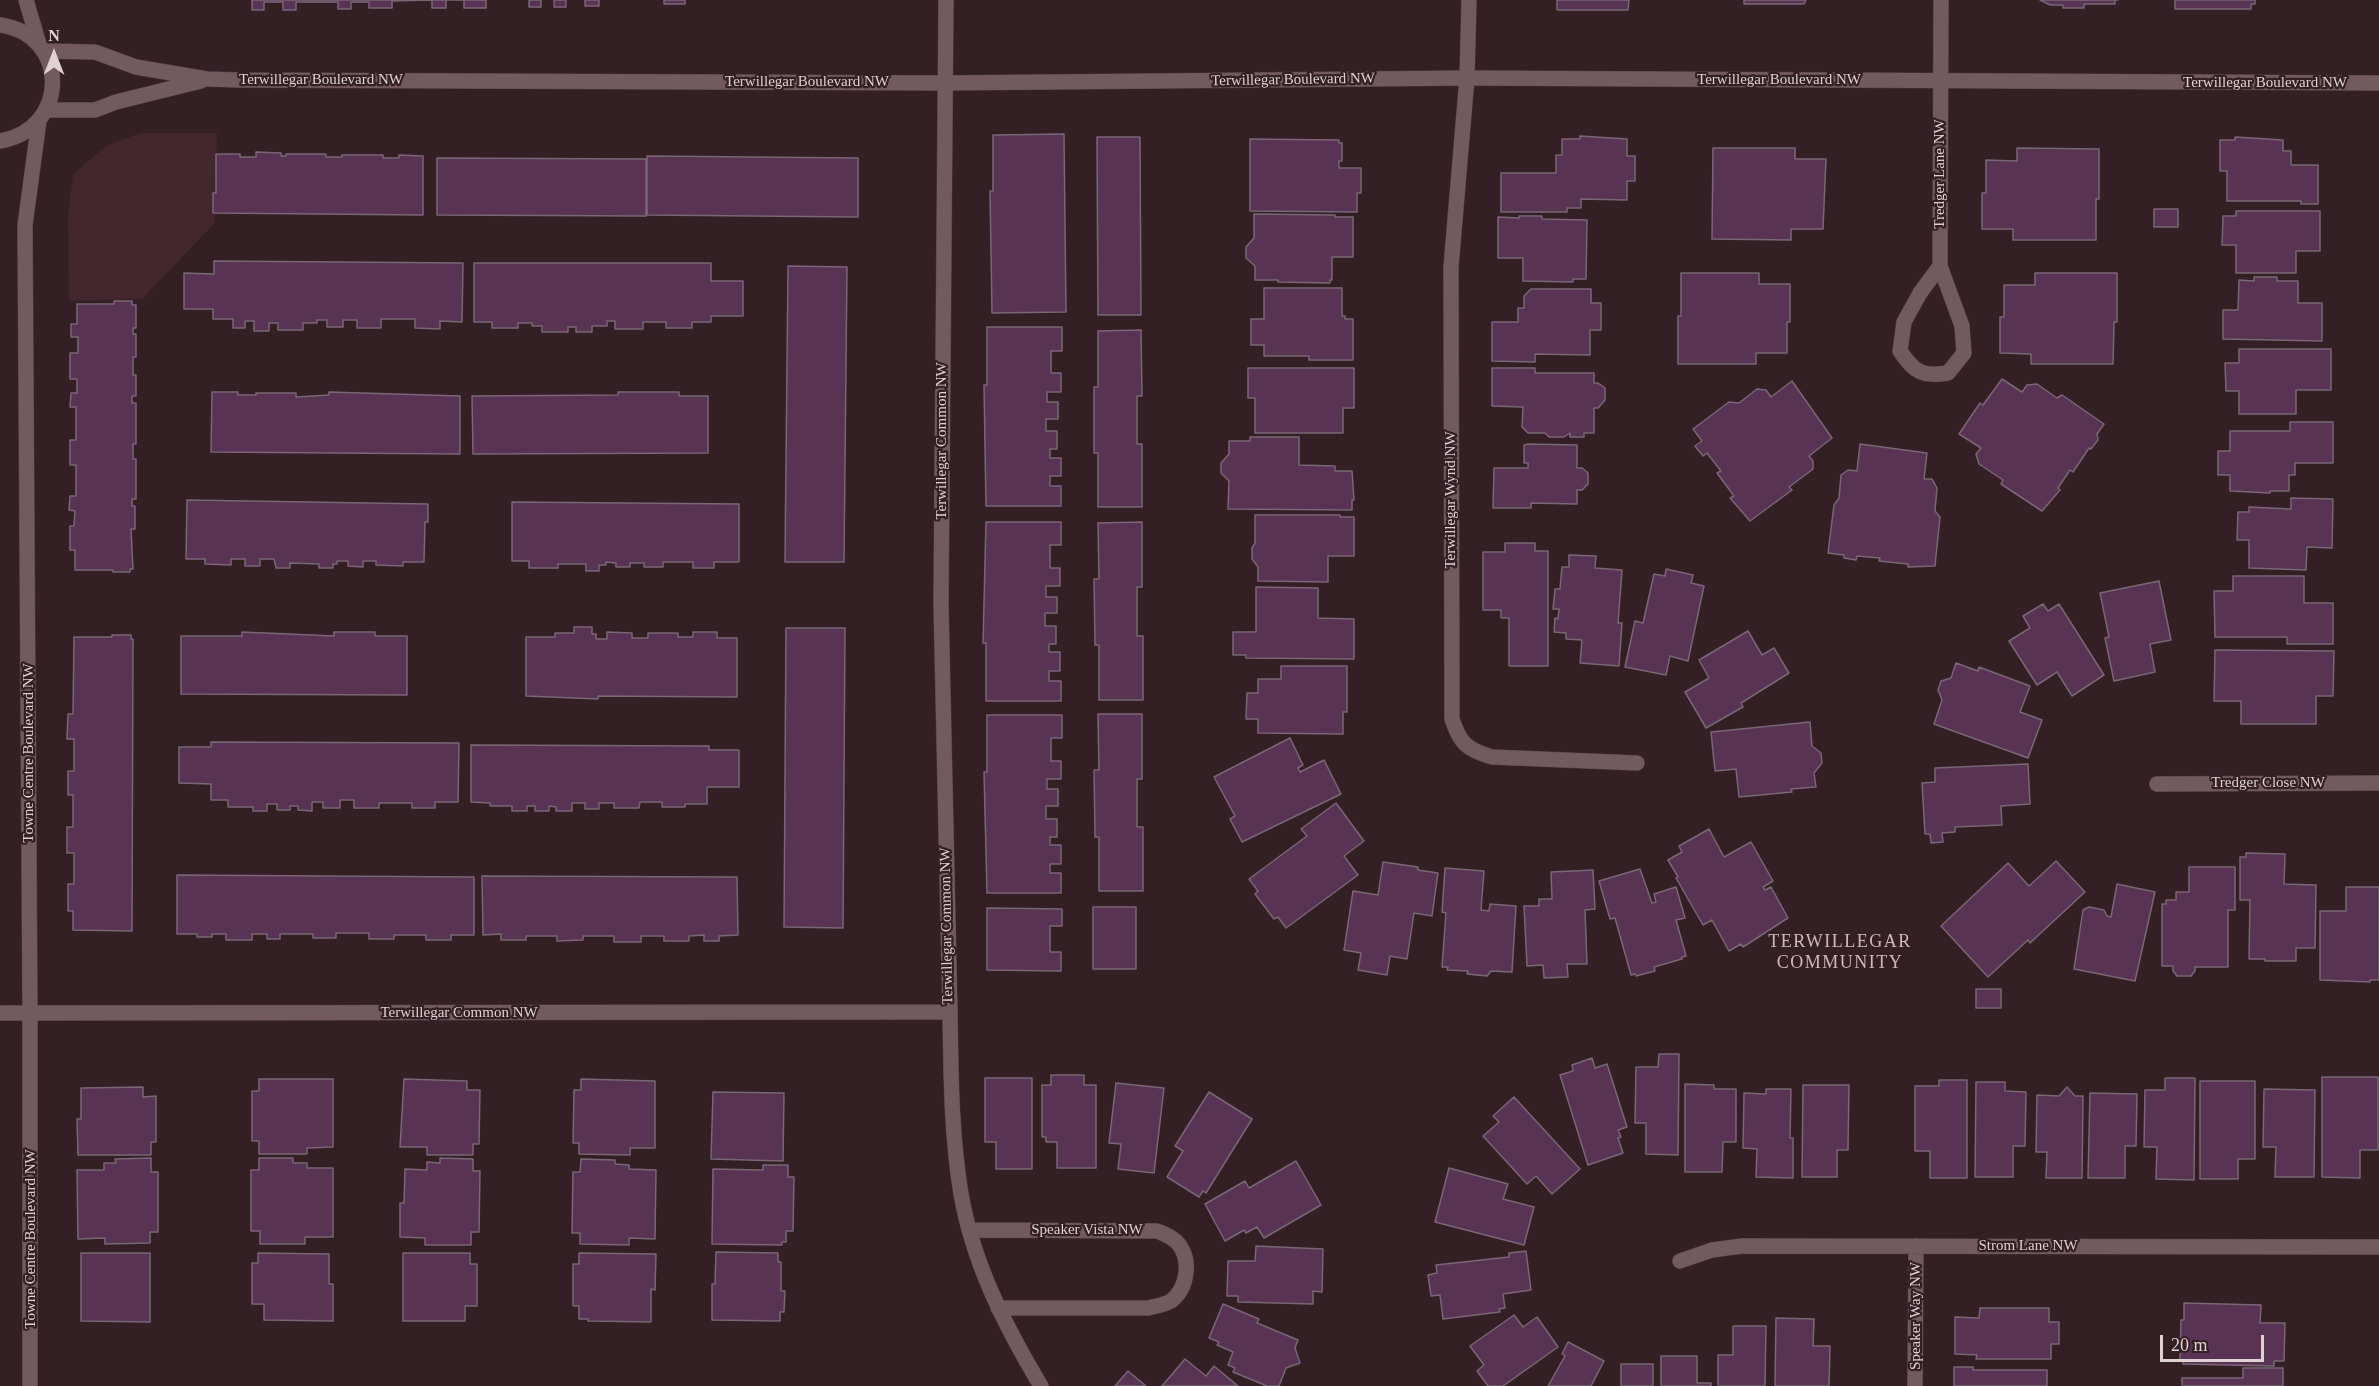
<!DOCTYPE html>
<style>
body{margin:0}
#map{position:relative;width:2379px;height:1386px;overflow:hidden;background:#331f24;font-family:"Times New Roman",serif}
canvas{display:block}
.north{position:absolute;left:24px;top:24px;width:60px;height:60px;-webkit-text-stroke:4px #331f24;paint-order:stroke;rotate:0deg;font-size:16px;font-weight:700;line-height:24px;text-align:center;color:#dfd1d4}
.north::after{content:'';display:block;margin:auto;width:21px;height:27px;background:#dfd1d4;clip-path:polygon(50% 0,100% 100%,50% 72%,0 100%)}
.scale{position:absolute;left:2160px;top:1335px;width:104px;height:27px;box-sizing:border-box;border:3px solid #dfd1d4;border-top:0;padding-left:8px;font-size:18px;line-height:21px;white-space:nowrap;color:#dfd1d4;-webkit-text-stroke:4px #331f24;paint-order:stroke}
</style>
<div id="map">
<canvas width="2379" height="1386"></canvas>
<div class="north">N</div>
<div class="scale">20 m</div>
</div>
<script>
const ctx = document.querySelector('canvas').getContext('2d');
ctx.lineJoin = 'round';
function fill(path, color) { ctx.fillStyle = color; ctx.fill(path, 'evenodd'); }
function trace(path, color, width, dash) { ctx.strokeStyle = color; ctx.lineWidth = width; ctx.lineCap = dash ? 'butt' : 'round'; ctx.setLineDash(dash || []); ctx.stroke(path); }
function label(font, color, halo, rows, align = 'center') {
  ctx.font = font + ' "Times New Roman",serif'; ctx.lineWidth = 4.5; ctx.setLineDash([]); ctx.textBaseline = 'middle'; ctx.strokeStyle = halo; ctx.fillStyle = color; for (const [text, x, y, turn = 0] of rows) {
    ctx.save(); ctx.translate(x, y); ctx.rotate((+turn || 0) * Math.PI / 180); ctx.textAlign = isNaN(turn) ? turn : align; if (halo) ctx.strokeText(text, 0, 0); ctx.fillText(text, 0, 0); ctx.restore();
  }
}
fill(new Path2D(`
 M140 133H217L215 223 142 299 69 301 68 216 73 174 106 146Z`), '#42272e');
const building = new Path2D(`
 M252 0H486V8H464V0H446V8H432V0L392 1V8H369V2H351V9H338V2H296V10H283V2H264V10H252Z
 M529 0H541V7H529Z
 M554 0H566V7H554Z
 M585 0H599V6H585Z
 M664 0H685V4H664Z
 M1557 0H1629L1628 10H1557Z
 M1744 0H1806L1804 4H1744Z
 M2040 0H2118H2115V4H2084V8H2063V5H2050Z
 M2175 0H2255V4H2251V9H2175Z
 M1064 134 1066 312 992 313 990 191H993V135Z
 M1580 136 1627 139V156H1635V181H1627V200L1581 199V208H1567V212H1501V173H1556V155H1562V139H1580Z
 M1097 137H1140L1141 315H1098Z
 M2235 137 2283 140V151H2291V165H2318V204H2301V201H2227V171H2220V140H2235Z
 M1250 139 1339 140V143H1342V161H1339V168H1361V193H1357V212L1250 211Z
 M1713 148H1795V159H1826L1823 229H1791V240L1712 239Z
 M2017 148 2099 149V199H2096V240H2013V229H1982V193H1986V160L2017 161Z
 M256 152 281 153V156H286V154H326V157H342V155H383V158H399V155L423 156V215L213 213V193H216V154H240V157H256Z
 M647 156 858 158V217L647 215Z
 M437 158 646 159V216L437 215Z
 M2154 209H2178V227H2154Z
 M2236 211H2320V251H2296V273H2236V245H2222L2223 216H2236Z
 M1254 214 1335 215V217H1353V257H1332V280H1330V283L1278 282V280H1255V266L1246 258V247L1254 238Z
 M1519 216H1542V219L1587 220 1586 279H1573V282L1523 281V258H1498V217L1519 218Z
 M214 261 463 263 462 322 440 321V329L415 328V319H381V328H357V320H343V327H327V320H317V323H303V330H278V323H269V331H254V321H245V328H233V319H213V309H184V273L214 274Z
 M474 263H711V281H743V316H711V322H692V328H666V322H643V329H615V321H607V326H592V332H576V327H568V332H542V326H532V323H518V328H492V322H474Z
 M788 266 847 267 844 562H785Z
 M1681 273H1759V284H1790V322H1787V353H1756V364H1678V316H1681Z
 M2035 273H2117V322H2114L2113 364H2031V354L2000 353V317H2004V285H2035Z
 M2254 277H2277V281H2298V303H2322V341L2223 339V310H2238L2239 280 2254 281Z
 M1264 288H1342V316H1345V319H1353V360H1309V356H1264V345H1251V319H1264Z
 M1531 289H1591V303H1601V330H1590V355L1535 354V362L1492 361V322H1518V308H1524V296Z
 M114 301H132V305H136V328H133V334H136V357H133V375H136V396H132V403H136V444H133V459H136V499H132V506H135V529H131L133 569H130V572H113V570H75V550H70V526H74L75 511 69 510 70 496H76V465H70V440H76V407H70L71 393H77V379H70V353H78V337H71V324H77V304H114Z
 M987 327H1062V351H1051V373H1061V392H1047V402H1058V419H1046V431H1057V449H1050V458H1061V476H1050V486H1061V506H986L984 385H987Z
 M1141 330 1142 396H1137V444H1142V507H1098V453H1094V387H1098V331Z
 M2239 349H2331V390H2296V414H2239V391H2226L2225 363H2239Z
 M1248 368H1354V408H1343V433H1255V398H1248Z
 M1492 368H1535V373H1594V383H1598L1605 388V400L1598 408H1594V433H1584V437H1570V433L1564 437H1549L1545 433H1528L1522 427 1523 407 1492 406Z
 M2002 379 2022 392 2027 385 2037 384 2057 398 2062 395 2104 424 2097 434 2098 440 2091 449 2089 448 2073 472 2070 470 2058 488 2060 490 2042 511 2001 484 2003 480 1979 464 1976 454 1981 448 1959 434 1980 403 1983 405Z
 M1792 381 1832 438 1809 456 1813 461V469L1789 487 1792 490 1750 521 1730 498 1734 496 1717 473 1721 471 1707 453 1703 456 1695 446 1702 441 1693 429 1729 402 1739 403 1757 389 1766 390 1771 397Z
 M212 392H238V395H256V393H296V397L329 395V392L460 396V454L211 452Z
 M618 392H679V396H708V453L473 454 472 396 618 395Z
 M2290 422H2333V463H2295V475H2289V491H2270V493L2230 491V475H2218V451H2230V431H2290Z
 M1250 437H1299V465L1335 466V471H1352L1354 500H1352V510L1228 509 1229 481 1221 473V463L1229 454V441H1250Z
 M1528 444 1577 445V468H1582L1588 473V484L1582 490H1577V504L1531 503V508H1493L1494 468H1528V463H1524V445Z
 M1860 444 1927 453 1924 479H1932L1937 488 1935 511 1940 517 1935 566 1908 567V564L1879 561 1880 558 1857 556 1856 560 1844 558V555L1828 553 1834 505 1839 498 1841 475 1848 470 1857 471Z
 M2291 498 2333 499 2332 548 2307 547 2306 570 2249 568V540H2237L2238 512H2249V507L2291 509Z
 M187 500 428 504V522H425L424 562H403V566L376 565V561H363V567L348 566V561H337V564H333V568H319V564L290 563V568H276L274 559H260V566H245V559H231V565L205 564V559H186Z
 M512 502 739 504V562H714V568H693V562H663V567H644V563H630V567H616V563L606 562V565H599V571H586V564H558V568H529V561H512Z
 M1255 515H1340V517H1354V556H1328V582L1258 581V567L1252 559V548L1255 543Z
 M986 522H1061V545H1050V568H1060V586H1046V597H1057V613H1045V626H1056V644H1049V652H1060V671H1049V681H1061V701H986V643H983Z
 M1142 522V587H1137V636H1143V700H1099V645H1095L1094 579H1099L1098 523Z
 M1505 543H1535V551H1548V666H1509V618H1501V610H1483V552H1505Z
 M1569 555 1596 556 1595 568 1622 570 1618 623H1622L1619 666 1580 663 1582 640 1566 639V633L1554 632 1555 618 1558 619 1559 609H1553L1555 589H1560L1562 567H1569Z
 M1666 569 1693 575 1691 583 1704 586 1688 661 1670 656 1666 675 1625 667 1635 621 1643 623 1654 574 1665 576Z
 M2233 576H2304V603H2333V644H2287V637H2215L2214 591H2233Z
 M2159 581 2171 640 2150 644 2155 672 2114 681 2105 638 2109 637 2100 593Z
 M1256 587 1318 588V618L1354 619V659L1246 658V655H1233V632H1256Z
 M2043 604 2048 611 2059 604 2104 675 2072 696 2057 672 2037 685 2009 641 2030 628 2023 616Z
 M574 627H592V634H596V639H607V632L632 633V638H648V633H678V637H693V632H717V638H737V697L598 696V699L526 696V637H555V633H574Z
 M786 628H845L843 928 784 927Z
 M1748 631 1762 655 1774 648 1789 673 1741 703 1743 707 1706 728 1685 692 1709 678 1699 660Z
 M242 632 334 636V632H375V636H407V695L181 694V636H242Z
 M112 635H131V639H133L132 931 73 930V911H68V884H74V853H67V827H73V795H68V771H74V739H67L68 714H73L74 637H112Z
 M2215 650 2334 651 2333 696H2316V724H2241V701H2214Z
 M1956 663 1978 671 1979 667 2030 686 2020 712 2042 720 2028 758 1934 724 1942 700 1938 690 1941 681 1951 678Z
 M1281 666H1347V712H1343V734L1258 733V719H1246L1247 693H1258V679H1281Z
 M1098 714H1142V779H1137V827H1143V891H1099V837H1095L1094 770H1099Z
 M987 715H1062V738H1051V761H1061V779H1047V789H1058V806H1046V819H1057V837H1050V845H1061V864H1050V873H1061V893H987L984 772H987Z
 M1810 722 1812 746 1821 753 1822 763 1814 773 1816 787 1791 789 1792 792 1739 797 1736 769 1715 771 1711 732Z
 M1290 738 1303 765 1298 768 1300 772 1324 760 1341 794 1242 842 1230 819 1235 816 1214 777Z
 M211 742 459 743 458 802H435V808H412V803H379V808H354V800H340V808H323V802H312V811L298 810V806H290V810H277V804H267V811H253V807H228V800H211V784L179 783V747H211Z
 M471 745 709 746V750H739V787H707V804H685V807H662V802H640L639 808H614V803H599V809H585V803H572V811H556V807L549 806V811H535V806H527V811H512V806H490V803L471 802Z
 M2028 764 2030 804 2001 806 2002 825 1955 827V832L1942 833 1943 842 1931 843 1930 834H1925L1922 783 1935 782V768Z
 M1336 803 1364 841 1344 856 1358 875 1286 928 1278 917 1274 919 1255 894 1258 891 1249 879 1307 836 1301 829Z
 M1709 829 1724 857 1751 842 1773 881 1763 887 1765 890 1771 887 1788 918 1743 947 1741 944 1729 951 1712 920 1703 925 1676 878 1678 877 1668 860 1682 852 1679 846Z
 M2246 853 2285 854 2284 884 2316 885 2315 948H2296V961H2265V959H2249L2250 900H2240V857H2246Z
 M2056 861 2085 892 2030 943 2028 940 1988 977 1941 926 2008 863 2029 886Z
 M1383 862 1418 867V870L1438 873 1432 916 1414 913 1407 959 1390 956 1387 975 1358 970 1361 953 1344 950 1353 891 1378 895Z
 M2189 867H2235V910H2228V967H2195V971L2191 976H2177L2173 971V966H2162V904H2166V900H2176V892H2189Z
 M1445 868 1484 871 1481 910 1489 911 1490 904 1516 906 1512 972 1491 971 1487 976 1467 974 1468 971 1447 970 1448 967H1442L1446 913 1442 912Z
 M1640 869 1652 903 1656 902 1654 894 1676 887 1685 918 1676 920 1686 956 1682 957V959L1654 967 1655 971 1636 976 1635 974 1631 975 1615 918 1610 919 1599 881Z
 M1593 870 1595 909 1585 910 1587 964H1567L1568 977 1544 978 1543 965 1527 966 1524 906H1539V899H1552L1551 872Z
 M177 875 474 877V935H451V940H426V935H394V939H369V933H336V938H313V934H280V939H267V934H252V940H226V934H212V937H197V934H177Z
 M482 876 737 877 738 935 719 936V941H704V935L689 936V941H664V936H641V942H614V936H583V940L557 941V936H526V940H501V934L483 935Z
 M2117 884 2155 892 2135 981 2074 969 2083 910 2089 907 2104 910 2107 916 2111 917Z
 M2346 887H2379V980H2370V982L2320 980V911H2346Z
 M1093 907H1136V969H1093Z
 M987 908 1062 909V926H1050V952H1061V971L987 970Z
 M1976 989H2001V1008H1976Z
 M1659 1054H1679L1678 1155 1646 1154V1123H1635L1636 1067H1658Z
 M1592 1058 1595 1068 1607 1064 1627 1127 1618 1130 1621 1137 1618 1138 1623 1153 1588 1165 1560 1075 1573 1071 1572 1065Z
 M1051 1075H1084V1085H1096V1168H1057V1142H1046V1137H1042V1085H1051Z
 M2322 1077H2378V1150H2360V1178L2322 1177Z
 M985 1078H1032V1169H996V1142H985Z
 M2165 1078H2195L2194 1180 2156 1179 2157 1147H2144L2145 1090H2165Z
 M259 1079H333V1147L307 1148V1154H259V1141H252V1091H259Z
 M404 1079 467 1081V1090H480L479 1144H473V1155H427V1147H400Z
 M581 1079 655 1081V1148H630V1155L579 1154V1143H573L574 1090H581Z
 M1939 1080H1967V1178H1930V1151H1915V1086H1939Z
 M2200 1081H2255V1159H2238V1179H2200Z
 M1976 1082H2005V1091L2026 1092 2025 1146H2013V1177H1975Z
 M1116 1083 1164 1088 1154 1173 1118 1169 1121 1144 1109 1143Z
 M1685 1084 1714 1085V1089H1736V1142H1723L1722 1172H1685Z
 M1803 1085H1849L1848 1150H1837V1177H1802Z
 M143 1087V1097L156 1096V1142H151V1155H78L77 1119H81V1088Z
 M2067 1087 2075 1096H2083L2082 1178H2046L2047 1152H2036L2037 1095 2059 1096Z
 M1766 1089H1791L1790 1138H1793V1178L1756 1177 1757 1149 1743 1148 1744 1093 1766 1094Z
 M2264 1089 2315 1090 2314 1177H2275L2276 1147H2263Z
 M713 1092 784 1093 783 1161 711 1159Z
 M1209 1092 1252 1119 1206 1193 1203 1191 1199 1197 1167 1177 1183 1151 1175 1146Z
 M2090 1093 2137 1094 2136 1146H2125V1178H2088Z
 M1514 1097 1580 1169 1552 1194 1536 1176 1527 1184 1483 1136 1499 1122 1493 1116Z
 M151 1158V1172H158V1232H150V1243L105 1244V1238L78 1239 77 1170H104V1163H116L115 1159Z
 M259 1158H293V1163H307V1168H333V1237H305V1244H260V1231H251V1170H259Z
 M440 1158 473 1159V1171H480L479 1232H471V1245H425V1238L400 1237V1203H404L405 1169 427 1170V1162L440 1163Z
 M581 1159 615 1160V1164L629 1165V1169L656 1170 655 1239 629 1238V1245L580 1244V1233H572L573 1172H580Z
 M1296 1161 1321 1205 1264 1238 1257 1227 1246 1233 1244 1230 1225 1241 1205 1204 1245 1181 1249 1188Z
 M763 1165H788V1177H794L793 1231H786V1242H782V1245L712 1244 713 1169 763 1170Z
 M1449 1168 1508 1184 1503 1199 1534 1207 1524 1245 1435 1222Z
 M1256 1246 1323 1249 1322 1292 1313 1291V1304L1238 1302V1296H1227L1228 1261H1255Z
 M1526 1251 1531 1290 1503 1294 1505 1308 1499 1309 1500 1312 1443 1319 1440 1295 1431 1296 1428 1275 1437 1273 1436 1265 1509 1257V1253Z
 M716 1252 778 1253V1262H781V1291H785L784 1312H780V1321L712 1320V1284H715Z
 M81 1253H150V1322L81 1321Z
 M258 1253 329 1254V1284H333V1321L264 1320V1304H252V1263H258Z
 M403 1253H470V1264H477V1306H465V1321H403Z
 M579 1253 656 1254 655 1290 651 1289V1322L588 1321V1319H579V1306H573V1264H579Z
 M2184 1303 2261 1305 2260 1323H2285L2284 1361H2274V1366L2183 1364V1360H2180L2181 1320H2184Z
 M1223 1304 1259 1319 1257 1323 1298 1340 1295 1348 1300 1363 1286 1368 1279 1386H1267L1233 1372 1235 1368 1228 1365 1233 1352 1217 1345 1219 1342 1209 1338Z
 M1980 1308H2049V1322H2059V1344H2051V1359H1976L1977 1355 1955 1354V1317L1979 1318Z
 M1514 1315 1523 1327 1537 1317 1558 1347 1503 1386H1488L1477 1371 1484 1365 1470 1346Z
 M1776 1318 1814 1319 1813 1346H1830L1829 1386H1775Z
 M1733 1326H1766L1765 1386H1718V1355H1733Z
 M1568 1342 1604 1361 1591 1386H1548L1565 1356 1562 1354Z
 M1661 1356H1697V1383H1711V1386H1661Z
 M1185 1359 1206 1376 1214 1366 1238 1386H1162Z
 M1621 1364H1653V1386H1621Z
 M1954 1367H1973V1370H2047V1386H1954Z
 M2243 1368H2283V1386H2182V1378H2243Z
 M1128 1371 1146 1386H1115Z`);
fill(building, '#593353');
trace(building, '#796775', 1.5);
const minor = new Path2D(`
 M1469 0 1467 78 1451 267 1452 719C1460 744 1468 750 1492 757L1637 763
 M1940 266 1920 293 1904 322 1900 351C1914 372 1922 377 1948 373L1964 353 1962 326 1940 266 1941 0
 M2157 784 2379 783
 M950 1012C951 1073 951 1133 961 1194 973 1263 1005 1326 1041 1386
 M969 1230 1157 1231C1165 1234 1175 1238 1180 1246 1191 1262 1187 1289 1171 1301 1164 1305 1156 1306 1148 1308H998
 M1680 1261 1712 1250 1742 1246 2379 1247
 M1915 1386 1916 1246`);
const tertiary = new Path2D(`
 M26 0 39 44
 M0 25C70 35 70 129 0 141
 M43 51 95 52 136 67 207 79 239 80 944 83 1467 78 2379 83
 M46 110H95L116 102 201 81
 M0 1013 950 1012 941 603 946 0
 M30 1386V1013L25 225 39 121`);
trace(minor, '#4d3c41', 16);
trace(tertiary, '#4d3c41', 16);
trace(minor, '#725a5f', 15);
trace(tertiary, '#725a5f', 15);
label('15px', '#dfd1d4', '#331f24', [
 ["Terwillegar Boulevard NW",321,80],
 ["Terwillegar Boulevard NW",1293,80,-1],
 ["Terwillegar Boulevard NW",1779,80],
 ["Terwillegar Boulevard NW",807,82],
 ["Terwillegar Boulevard NW",2265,83],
 ["Tredger Lane NW",1940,174,-90],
 ["Terwillegar Common NW",942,441,-90],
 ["Terwillegar Wynd NW",1451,500,-90],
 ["Towne Centre Boulevard NW",29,753,-90],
 ["Tredger Close NW",2268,783],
 ["Terwillegar Common NW",947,926,-91],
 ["Terwillegar Common NW",459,1013],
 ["Speaker Vista NW",1087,1230],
 ["Towne Centre Boulevard NW",31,1239,-90],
 ["Strom Lane NW",2028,1246],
 ["Speaker Way NW",1916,1316,-90]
]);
ctx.letterSpacing = '1.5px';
label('18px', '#d2b7bd', '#331f24', [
 ["TERWILLEGAR",1840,942],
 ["COMMUNITY",1840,963]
]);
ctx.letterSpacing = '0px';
</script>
